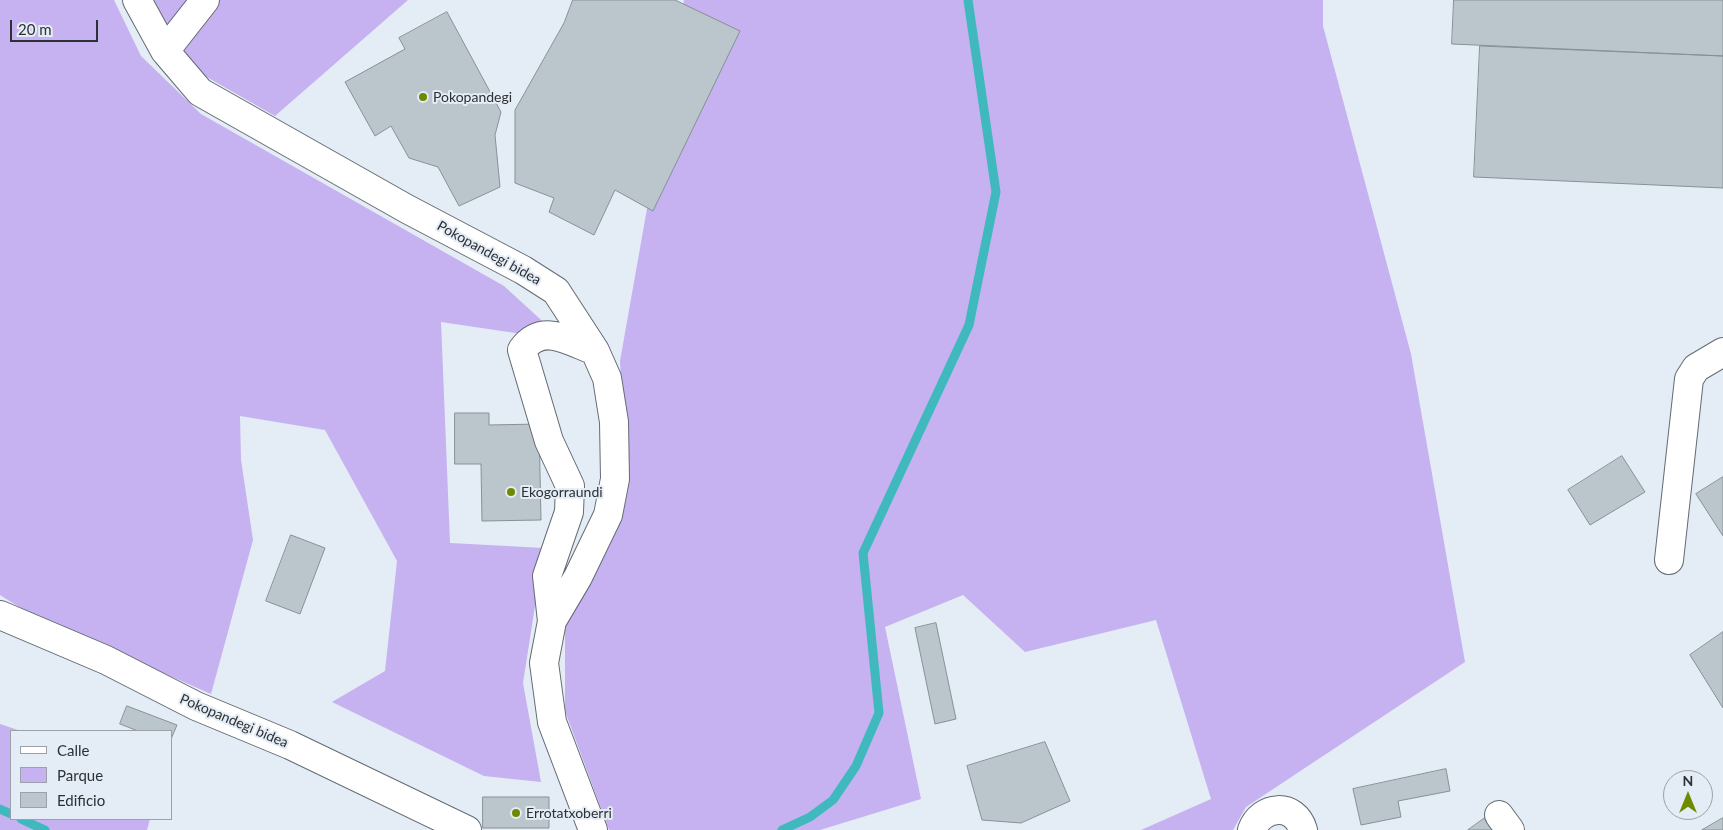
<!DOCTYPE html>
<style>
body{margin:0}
#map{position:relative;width:1723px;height:830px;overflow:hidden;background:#e4ecf5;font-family:Lato,sans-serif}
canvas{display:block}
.legend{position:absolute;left:10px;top:730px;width:162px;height:90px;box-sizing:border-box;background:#e4ecf5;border:1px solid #9ba1a8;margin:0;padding:6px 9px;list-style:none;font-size:15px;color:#2d3034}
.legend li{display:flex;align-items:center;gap:10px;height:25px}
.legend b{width:25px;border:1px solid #9ba1a8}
.north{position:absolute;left:1663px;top:770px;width:50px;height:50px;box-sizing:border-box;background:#e4ecf5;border:1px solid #9ba1a8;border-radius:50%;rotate:0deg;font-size:14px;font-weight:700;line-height:20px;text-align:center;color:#2d3034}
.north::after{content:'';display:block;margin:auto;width:18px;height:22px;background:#6f8a00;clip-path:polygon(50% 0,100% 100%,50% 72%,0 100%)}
.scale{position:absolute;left:10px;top:20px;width:88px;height:22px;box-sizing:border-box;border:2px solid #2d3034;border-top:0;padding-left:6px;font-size:15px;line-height:18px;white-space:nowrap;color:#2d3034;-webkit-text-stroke:4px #e4ecf5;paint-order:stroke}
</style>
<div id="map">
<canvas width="1723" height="830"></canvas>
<ul class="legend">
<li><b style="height:6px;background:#fff"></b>Calle</li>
<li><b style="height:14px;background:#c6b1f1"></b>Parque</li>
<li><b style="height:14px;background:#bac6cb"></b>Edificio</li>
</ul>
<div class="north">N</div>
<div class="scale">20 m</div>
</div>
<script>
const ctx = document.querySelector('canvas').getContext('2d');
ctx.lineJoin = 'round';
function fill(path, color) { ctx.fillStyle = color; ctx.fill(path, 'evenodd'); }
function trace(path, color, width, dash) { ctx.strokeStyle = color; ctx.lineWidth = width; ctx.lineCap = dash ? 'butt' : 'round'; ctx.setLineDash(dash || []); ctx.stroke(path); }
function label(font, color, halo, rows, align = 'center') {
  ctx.font = font + ' Lato,sans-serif'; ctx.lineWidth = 4; ctx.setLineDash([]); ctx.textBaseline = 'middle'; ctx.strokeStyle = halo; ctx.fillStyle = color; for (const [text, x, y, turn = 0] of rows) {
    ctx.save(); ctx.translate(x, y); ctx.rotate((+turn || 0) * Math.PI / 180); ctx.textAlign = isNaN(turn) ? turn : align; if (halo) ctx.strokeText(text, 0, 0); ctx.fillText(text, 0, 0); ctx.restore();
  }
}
fill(new Path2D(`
 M0 0H114L141 56 201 114 504 286 563 340 441 322 450 543 544 548 523 683 541 782 484 776 332 702 385 671 397 561 325 430 240 416 241 460 253 540 211 694 32 615 0 595Z
 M149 0H408L275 116 191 68Z
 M684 0H1323V26L1411 354 1465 662 1246 807 1233 830H1141L1211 799 1156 620 1025 652 963 595 885 627 921 799 820 830H609L565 711V627L627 492 620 361Z
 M0 724 21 731H11V819H150L147 830H0Z`), '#c6b1f1');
trace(new Path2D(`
 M0 809 11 814
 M21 819 45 830
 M782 830 810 817 833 800 856 766 879 713 863 553 969 325 996 192 968 0`), '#3fb9bd', 9);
const building = new Path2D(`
 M573 0H675L740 31 653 211 615 190 594 235 549 212 554 198 515 183V110L564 23Z
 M1454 0H1723V56L1452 44Z
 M447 12 501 112 495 135 500 187 459 206 438 167 409 158 391 126 375 136 345 82 405 49 399 38Z
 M1480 46 1723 56V188L1474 177Z
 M455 413H489V425L539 424 541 520 482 521 481 464H455Z
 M1622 456 1645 492 1590 525 1568 490Z
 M1723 477V536L1696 494Z
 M291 535 325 548 300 614 266 601Z
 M936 623 956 719 935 724 915 628Z
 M1723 632V708L1690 655Z
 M127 706 177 725 171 739V731H138L120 724Z
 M1045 742 1070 801 1021 823 982 820 967 766Z
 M1446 769 1450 791 1398 801 1401 817 1361 825 1353 789Z
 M483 797H549V828H483Z
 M1489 815 1500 830H1468Z
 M1723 818V830H1702Z`);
fill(building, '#bac6cb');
trace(building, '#869196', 1);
const minor = new Path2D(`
 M137 0 165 51 200 92 407 209 523 270 556 291 595 351 607 378 614 422 615 479 608 515 578 577 552 621 544 663 552 722 593 830
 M165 51 205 0
 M1669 560 1689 379 1696 368 1723 352
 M0 615 106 660 196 706 290 745 467 830
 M552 621 547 576 569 512 570 486 549 441 522 350C542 322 569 341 595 351
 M1499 815 1510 830
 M1252 830C1261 805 1295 802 1303 830`);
trace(minor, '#636b73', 30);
trace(minor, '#fff', 28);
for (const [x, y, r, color] of [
 [423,97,5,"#6f8a00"],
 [511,492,5,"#6f8a00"],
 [516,813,5,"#6f8a00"]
]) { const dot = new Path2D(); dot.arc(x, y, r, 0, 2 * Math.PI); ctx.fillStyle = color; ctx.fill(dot); trace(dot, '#e4ecf5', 2); }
label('14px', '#2d3034', '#e4ecf5', [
 ["Pokopandegi",433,97],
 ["Ekogorraundi",521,492],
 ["Errotatxoberri",526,813]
], 'left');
label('14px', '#2d3034', '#e4ecf5', [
 ["Pokopandegi bidea",489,253,29],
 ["Pokopandegi bidea",234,721,23]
]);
</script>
